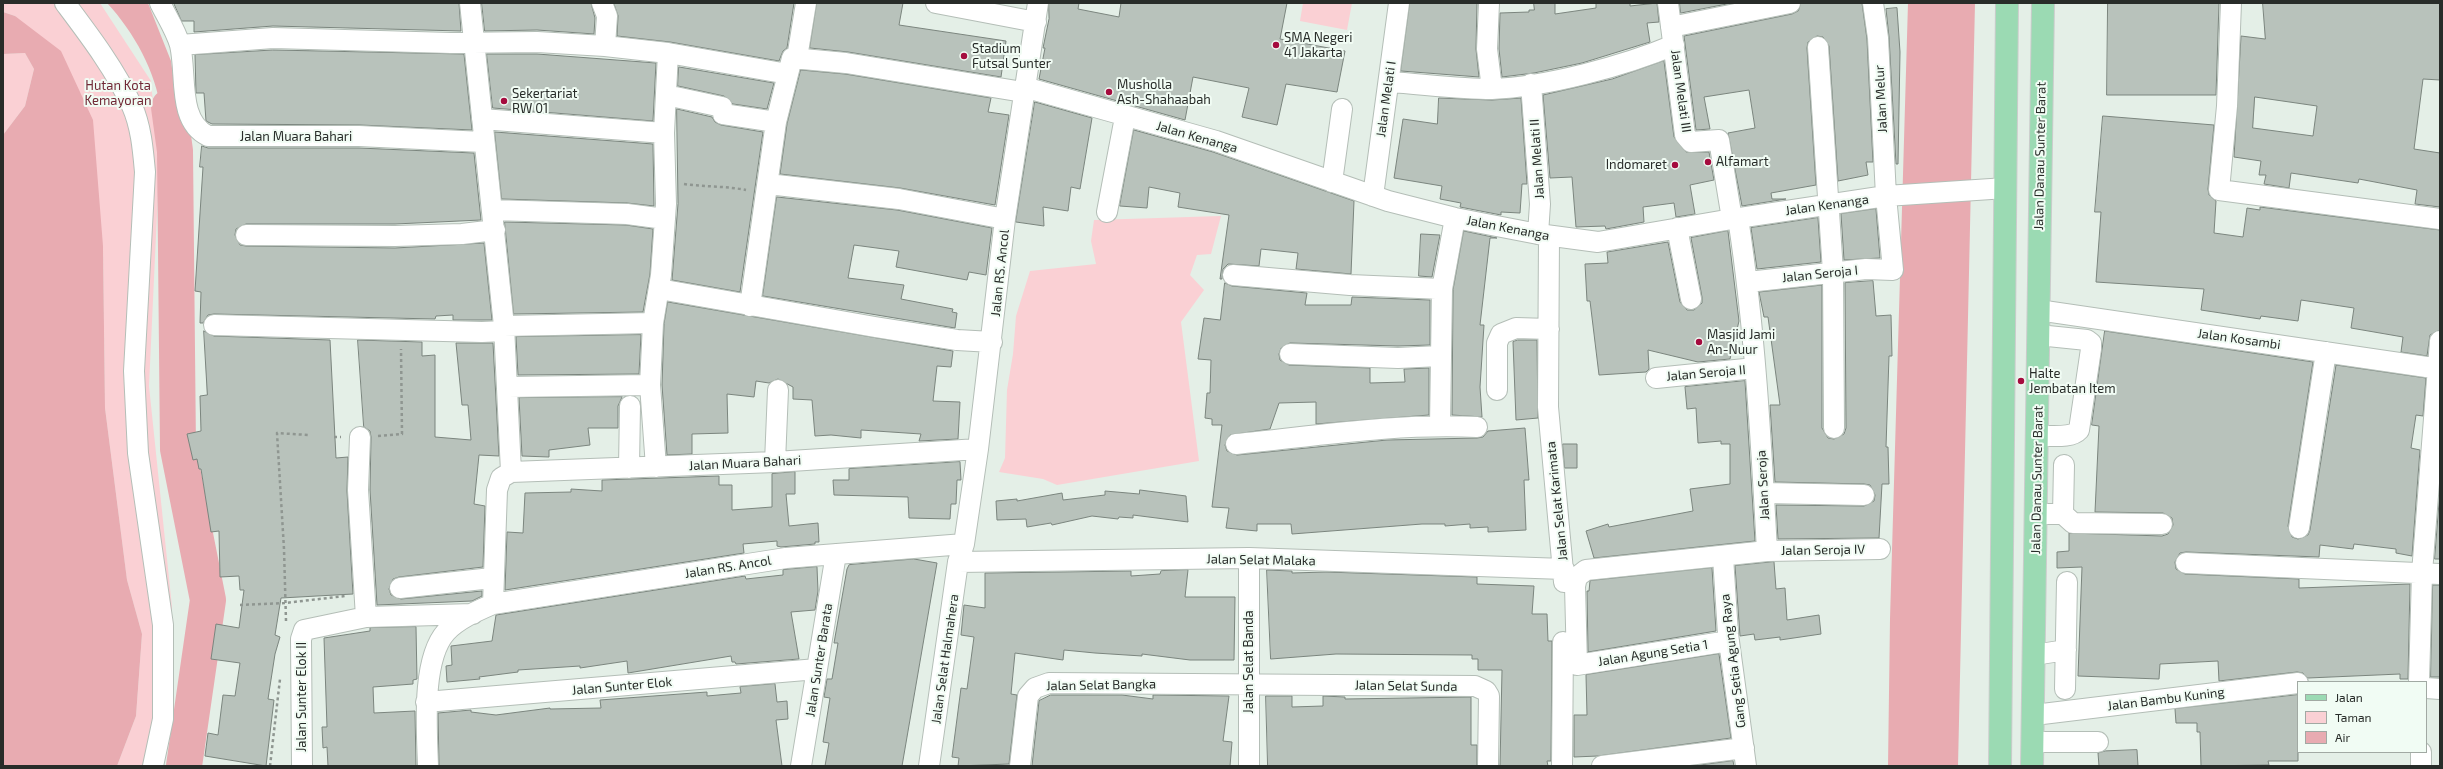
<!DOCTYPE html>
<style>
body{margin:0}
#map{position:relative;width:2443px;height:769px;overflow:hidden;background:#e4efe7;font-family:"Exo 2",sans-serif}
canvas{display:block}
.frame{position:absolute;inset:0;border:4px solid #282c29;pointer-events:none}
.legend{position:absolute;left:2297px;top:681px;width:130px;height:72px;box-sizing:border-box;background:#f1fcf4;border:1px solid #a1a9a3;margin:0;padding:5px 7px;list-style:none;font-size:12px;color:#282c29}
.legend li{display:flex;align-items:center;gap:8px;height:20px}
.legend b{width:20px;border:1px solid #a1a9a3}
</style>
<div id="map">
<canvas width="2443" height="769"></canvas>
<div class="frame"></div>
<ul class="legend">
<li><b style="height:5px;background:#9bdab3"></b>Jalan</li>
<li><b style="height:11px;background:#fad0d4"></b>Taman</li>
<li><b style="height:11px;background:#e8abb1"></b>Air</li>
</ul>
</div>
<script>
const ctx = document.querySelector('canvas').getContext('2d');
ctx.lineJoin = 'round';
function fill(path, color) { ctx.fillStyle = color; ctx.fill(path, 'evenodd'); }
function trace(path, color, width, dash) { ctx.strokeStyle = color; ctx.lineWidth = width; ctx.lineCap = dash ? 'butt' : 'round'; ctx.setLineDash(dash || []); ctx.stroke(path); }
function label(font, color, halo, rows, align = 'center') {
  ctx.font = font + ' "Exo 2",sans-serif'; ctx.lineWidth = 4; ctx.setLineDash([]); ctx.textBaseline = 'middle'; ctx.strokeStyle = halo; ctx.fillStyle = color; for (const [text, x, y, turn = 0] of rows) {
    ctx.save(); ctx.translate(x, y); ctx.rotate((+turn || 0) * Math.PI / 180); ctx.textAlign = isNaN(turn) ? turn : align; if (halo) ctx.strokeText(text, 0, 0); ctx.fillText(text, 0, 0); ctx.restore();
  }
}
fill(new Path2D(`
 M3 3H100L151 81 159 171 149 386 172 607V708L160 766H117L136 716 142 634 127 580 105 408 103 246 15 16 3 12Z
 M1303 3H1352L1347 30 1300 21Z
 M25 53 34 69 25 106 3 135V54Z
 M1221 216 1211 254 1197 255 1190 275 1204 290 1181 322 1199 461 1057 485 1043 479 999 472 1005 458 1007 390 1013 354 1016 316 1030 271 1096 264 1091 241 1094 220Z`), '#fad0d4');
fill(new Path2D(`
 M107 3H148L171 61 178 111 192 157 162 154C162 140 164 125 161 111 156 72 134 32 107 3Z
 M1908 3H1975L1958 766H1888L1890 619Z
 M3 12 15 16 61 51 93 120 103 246 105 408 127 580 142 634 136 716 117 766H3V135L25 106 34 69 25 53 3 54Z`), '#e8abb1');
trace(new Path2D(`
 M169 107 175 151 178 449 208 600 184 766`), '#e8abb1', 36);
const building = new Path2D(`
 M174 3H459L461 31 273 26 194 32V21H182Z
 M482 3H591L595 18 594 34 537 30 485 31Z
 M614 3H794L787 48 783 51 779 61 670 42 617 36 618 16Z
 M817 3H903L899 25 1006 41 1001 77 848 52 810 48Z
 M1049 3H1079L1078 9 1119 17 1121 3H1287L1280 39 1345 51 1337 92 1286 84 1277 125 1242 117 1249 88 1193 77 1185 120 1039 79 1045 48H1043L1049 19Z
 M1410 3H1477L1476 49 1479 77 1401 71Z
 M1534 3H1555V14L1596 8V3H1630V6L1657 3 1659 22 1647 23 1650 42 1582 63 1534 73 1502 77 1499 49 1500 13 1529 12V10H1534Z
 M1680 3H1732L1681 13Z
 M1801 3H1862L1867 39 1873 162H1866L1868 175 1838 181 1829 46 1823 37 1817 36 1808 42 1807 48 1816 185 1771 193 1772 199H1786L1742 206 1728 133 1755 128 1749 90 1704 97 1710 129 1696 130 1684 36 1792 14 1798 11Z
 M2108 3H2219L2216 95H2107Z
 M2263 3H2440V80L2423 79 2414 149 2440 153V207L2415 204 2417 190 2359 179 2358 183 2291 173 2289 188 2264 184 2266 175H2259L2261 161 2234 157 2241 36 2265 39ZM2255 97 2317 106 2313 136 2253 128Z
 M1897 8 1900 52 1898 164H1896L1889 37 1886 9Z
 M273 50 464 54 472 130 360 125 212 124 206 121 204 93H196L195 55Z
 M487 54H537L656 63 653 121 493 108Z
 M1664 61 1674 137 1686 152H1709L1714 180 1690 185 1695 214 1676 217 1674 203 1643 207 1644 222 1606 229 1605 226 1576 227 1572 177 1550 178 1543 95 1612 79Z
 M679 67 774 83 767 109 733 104 724 96 678 86Z
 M801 70 845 74 991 98 988 112 1009 115 995 205 900 188 780 174 787 124Z
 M1439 98 1492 100 1521 98 1527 184H1522L1520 213 1501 212V215L1460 207 1461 203 1440 199 1442 186 1394 178 1403 119 1437 124Z
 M1035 102 1092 118 1080 189 1071 187 1068 211 1043 207 1044 226 1016 222Z
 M677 109 712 117 715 122 721 125 763 132 740 292 672 280 678 204Z
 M2103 116 2214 125 2208 189 2209 195 2216 201 2214 233 2243 237 2247 208 2260 210V207L2440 230V330L2430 335 2427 356 2401 352 2403 337 2351 328 2354 308 2301 300 2298 321 2261 316 2260 319 2201 310 2204 289 2096 282 2101 212H2095Z
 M1134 130 1213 152 1354 201 1351 274 1296 269 1298 253 1261 249 1259 266 1228 264 1223 269 1222 279H1220L1229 215 1178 207 1180 193 1149 187 1147 208 1120 206Z
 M495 132 653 144 654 206 627 203 502 199Z
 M202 146 208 148H359L474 153 481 220 395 224H246L236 229 235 235 240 245 246 246 395 248 484 243 492 320H453V315L436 316 435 319 214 314 208 315 203 323H200L201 292 195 291 203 167H200Z
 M777 197 897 210 992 228 986 275 969 272 967 280 896 267 899 251 854 245 848 278 904 285 901 299 953 309 952 312 957 313 955 328 763 296Z
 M1876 209 1880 258 1844 260 1841 214Z
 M1818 218 1821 262 1757 269 1751 228Z
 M505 222 626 225 653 229 650 274 643 312 514 314Z
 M1464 231 1497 238H1490L1480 325H1484L1480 387 1482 417 1452 415 1453 290Z
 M1728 231 1739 321 1730 359 1698 362 1648 350 1649 369 1646 372 1599 375 1590 301H1587L1585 264 1608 263 1607 252 1668 242 1680 302 1687 310H1694L1702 303V297L1691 238Z
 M1421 234 1440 235 1432 277 1419 276Z
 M1873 281 1876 316 1891 315 1892 356H1889L1886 447H1888L1889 484H1882L1879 538 1778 539 1776 505 1864 506 1874 501 1875 495 1870 485 1864 484 1775 482 1770 405H1780L1768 317H1764L1759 292 1822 285V428L1828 438 1834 439 1844 434 1846 428 1845 283Z
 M1225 283 1232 286 1307 293 1305 305H1351L1352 297 1430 300V345L1398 346 1290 343 1281 348 1279 354 1280 360 1289 365 1370 368V383L1405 382 1404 369 1429 368V415L1316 424V402L1279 403 1270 429 1230 435 1225 445 1227 451 1237 455 1387 440 1477 438 1483 437 1488 431 1525 428 1529 480H1524L1526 530 1488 532V527L1470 528V524L1445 526V524H1422L1292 534 1291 524H1257V531L1226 528 1229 508 1212 507 1222 425H1212V419L1205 418 1207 393H1210L1211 360 1198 359 1204 318 1220 320Z
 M668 302 953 351 951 367 937 366 933 401 960 402 958 439 919 441 921 434 861 430V438L831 435 815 436 812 400 793 399V387L778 379 769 383 756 381 754 397 727 394 728 433 692 434V454L667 455 662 385 664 324Z
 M204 331 214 336 330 340 336 458 348 457 347 491 353 594 281 598 275 635 280 637 275 654 268 699 274 700 266 766 205 756 208 733 218 735 223 695 235 696 240 663 211 659 216 624 239 628 244 590H240L239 576 220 577 219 531 211 532 201 469H199L197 459 193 460 187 434 201 431 200 396 207 395Z
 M2105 331 2313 362 2288 526 2292 537 2298 539 2308 535 2310 530 2336 365 2426 378 2423 416 2416 415 2411 448 2420 450 2412 556 2396 553V549L2354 544 2353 549 2320 545 2319 557 2186 552 2180 553 2175 562 2176 569 2185 574 2299 579V588L2410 584 2408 679H2400V674L2308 678 2303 673 2297 672 2219 681 2218 661 2160 664 2159 679 2078 676 2082 567 2057 568V552L2069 551V533L2162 536 2168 534 2173 525 2172 518 2163 513 2095 512 2099 426 2092 425Z
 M641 335 639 374 518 375 516 337Z
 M358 340 422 342V356L435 355V437L471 440 468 405H462L456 343H493L499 456 479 455 474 504 485 506 483 567 399 577 393 579 389 589 391 595 401 599 482 591V596L472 601 377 605 370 490 371 437 370 431 364 427Z
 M1518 340H1537L1538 418 1516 420 1513 342Z
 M1745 381 1755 541 1594 558 1586 531 1608 524 1609 527 1693 511 1690 489 1730 484V444H1721V441L1698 443 1696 408 1687 409 1685 387Z
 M622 397 618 406V428H588L590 445 549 450V457L522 456 519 398Z
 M1563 444H1577V468H1565Z
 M960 462 961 480H957L956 504H951L950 519 909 518 908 497 834 495 833 480H849V469Z
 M795 472V494H786L789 526 818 523 819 542H815V544L781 547 777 546V541L743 544 744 553 505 590 507 532 523 533 525 493 571 492V489L602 491V480L719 476V485H732V510L772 507V474Z
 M1140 490 1186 496 1188 522 1133 515V518L1119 517 1118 519 1092 516 1052 525 1051 523 1027 527 1026 519 997 520 996 501 1017 499V501L1062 493 1063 500 1105 495V491L1139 494Z
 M2440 490V559H2435Z
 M914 559 937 563 902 766H825L829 743 823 742 830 698 824 697 827 679H832L838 643H834L847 569 849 565Z
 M1774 562 1776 589 1785 588 1787 620 1819 615 1821 634 1780 640V637L1755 640 1754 634 1740 636 1735 566Z
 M817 567 818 591 815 610 791 612 799 659 736 664 735 662H732L731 656 628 673 627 661 580 668V666L518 670V672L479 677 480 679 447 682 446 666 452 665 451 646 492 641 496 615 745 576 746 579 783 575V570Z
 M1712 568 1716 631 1588 652 1587 591H1589L1590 581Z
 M1188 570 1185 597H1235L1234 660H1190L1142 654V656L1095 653 1064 650 1063 660 1015 653 1011 694 1017 695 1009 764 958 766 959 758 952 757 961 688 967 689 974 637 961 635 964 605 985 608V573L1131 571V576L1160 574 1161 571Z
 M1267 570 1292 571V573L1326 572 1477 577V584L1534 586 1532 614H1547L1548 641H1552L1551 761H1547L1548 766H1500L1502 670H1478V659H1472V655L1336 654 1271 659Z
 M2433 585H2440V677H2431Z
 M416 627 417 679 413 680V684L373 687 374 713 415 711 416 766H328L327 747 323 748 322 727H327L324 638 370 631V628Z
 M1719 654 1731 738 1598 756 1574 757V715H1587L1586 675Z
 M775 684 777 702 787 701 788 719 776 720 782 766H439L438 713 471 710V712L496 715 550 708V709L601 708 600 700 707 692V696L741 693 740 687Z
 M1051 695H1122L1153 699V695L1229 696 1223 741 1232 742 1230 766H1032L1039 701Z
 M2298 695V761H2268L2269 765 2201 766 2200 732H2197V723H2176L2175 709Z
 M1266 696H1292V707L1323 706V696L1345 697V699L1471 697V745H1477V766H1268Z
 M2137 750 2138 766H2099L2098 753 2105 751Z
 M1733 761 1734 766H1693Z`);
fill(building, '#b8c2bb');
trace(building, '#7b857e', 1);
const minor = new Path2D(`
 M65 3C89 35 115 69 132 106 141 126 143 150 145 172L134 371 138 453 163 625V719L153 766
 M160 3C167 17 176 31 180 45 187 74 177 121 208 136H359L483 142
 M470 3 504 326 511 472
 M602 3 607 16 605 46
 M936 3 1036 22
 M1489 3 1487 49 1492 89
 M1668 3 1685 135 1691 142 1719 140 1732 219
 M2231 3 2227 106 2219 190 2440 219
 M1671 27 1790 3
 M180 45 273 38 451 43 537 42 605 46 668 53 788 74
 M1818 47 1833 272 1834 428
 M797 58 806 3
 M1389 82C1422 84 1458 89 1492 89 1546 87 1624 66 1674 45
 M1531 84 1540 204 1538 234
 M1024 87 1216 141 1388 201 1455 218 1538 234 1598 242 1732 219 1886 196 2006 188
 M666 95 722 107 723 114 776 122
 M482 119 664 133
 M1332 182 1342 109
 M768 184 899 199 1005 219
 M1373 196 1399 3
 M492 210 627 214 665 219
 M1107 212 1125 117
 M1677 228 1691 299
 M246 235 395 236 462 234 495 230
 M1549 236 1548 407 1564 582
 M1233 275 1350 285 1442 289
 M1748 282 1866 269 1893 270 1886 196 1878 38 1873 3
 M659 289 875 327 957 340 992 342
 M750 306 776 122 792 58 846 63 1023 92
 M2038 310 2440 369
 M214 325 482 332 504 331
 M504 326 653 323
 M1290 354 1398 358 1440 356
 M1656 378 1755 368
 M508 387 650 385
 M1497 390V343L1501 334 1516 328 1549 329
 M1440 425 1442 289 1455 218
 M2037 436C2049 435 2071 439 2079 430L2091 349V343L2087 340 2038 335
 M360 437 358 490 366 617
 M1236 444C1316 436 1397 423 1477 427
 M775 462 778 390
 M656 467 650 385 653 323 661 275 666 204 664 133 668 53
 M629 468 630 406
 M1765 493 1864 495
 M2037 514H2063L2073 523 2162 524
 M2063 514 2064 465
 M2299 528 2326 352
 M1767 551 1880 549
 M1723 557 1728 634 1746 766
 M958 562 1249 558 1564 569
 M2186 563 2440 574
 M400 588 492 578
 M493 604 497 490 501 478 511 472 775 462 978 449
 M1729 641 1577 665 1575 586 1577 577 1586 570 1767 551C1761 439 1755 328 1738 218
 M2034 655 2066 650
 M2419 682 2422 573 2440 341
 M2426 688 2440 689
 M2065 689 2067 582
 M426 702 817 669
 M2034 715 2298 683
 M2033 742H2098
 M2421 752V766
 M302 766 301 639 304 630 366 617 473 614
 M428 766C427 731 421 660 446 632 458 619 477 611 493 604L786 558 964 544
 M801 766 836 554
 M929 766 958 562 964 544 978 449 1005 219 1038 3
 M1020 766 1028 696 1035 688 1049 683 1475 686 1486 691 1489 696 1488 766
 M1249 766V558
 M1562 766 1563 642
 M1602 766 1744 748`);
const major = new Path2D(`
 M2000 766 2007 3
 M2032 766 2043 3`);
trace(minor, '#b4beb7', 22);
trace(major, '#cbcccc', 24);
trace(new Path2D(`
 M684 184C705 187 726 186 746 190
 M378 436 402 434 401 349
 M334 437H341
 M240 605 285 603 345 596
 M286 621 284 549 277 433 308 435
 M270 766 280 679`), '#8f9691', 2.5, [3, 3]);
trace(minor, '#fff', 20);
trace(major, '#9bdab3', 22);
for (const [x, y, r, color] of [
 [1276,45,4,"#a50b3e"],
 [964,56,4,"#a50b3e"],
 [1109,92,4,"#a50b3e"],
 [504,101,4,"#a50b3e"],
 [1708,162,4,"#a50b3e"],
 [1675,165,4,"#a50b3e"],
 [1699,342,4,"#a50b3e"],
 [2021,381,4,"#a50b3e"]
]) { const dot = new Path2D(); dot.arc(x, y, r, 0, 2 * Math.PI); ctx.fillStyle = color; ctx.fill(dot); trace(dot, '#f1fcf4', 1.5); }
label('13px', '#282c29', '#f1fcf4', [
 ["SMA Negeri",1284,38],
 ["41 Jakarta",1284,53],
 ["Stadium",972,49],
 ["Futsal Sunter",972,64],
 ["Musholla",1117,85],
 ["Ash-Shahaabah",1117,100],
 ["Sekertariat",512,94],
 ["RW 01",512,109],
 ["Alfamart",1716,162],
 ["Indomaret",1667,165,"right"],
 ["Masjid Jami",1707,335],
 ["An-Nuur",1707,350],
 ["Halte",2029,374],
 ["Jembatan Item",2029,389]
], 'left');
label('13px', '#712936', '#f1fcf4', [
 ["Hutan Kota",118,86],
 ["Kemayoran",118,101]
]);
label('13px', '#282c29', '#f1fcf4', [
 ["Jalan Melati III",1681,91,82],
 ["Jalan Melati I",1386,99,-82],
 ["Jalan Melur",1881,99,-93],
 ["Jalan Muara Bahari",296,137],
 ["Jalan Kenanga",1197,137,16],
 ["Jalan Danau Sunter Barat",2040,156,-89],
 ["Jalan Melati II",1537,159,-94],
 ["Jalan Kenanga",1827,205,-8],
 ["Jalan Kenanga",1508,228,11],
 ["Jalan RS. Ancol",1000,273,-84],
 ["Jalan Seroja I",1820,274,-6],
 ["Jalan Kosambi",2239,339,8],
 ["Jalan Seroja II",1706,373,-5],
 ["Jalan Muara Bahari",745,463,-3],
 ["Jalan Danau Sunter Barat",2037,480,-89],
 ["Jalan Seroja",1763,485,-93],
 ["Jalan Selat Karimata",1557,501,-96],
 ["Jalan Seroja IV",1823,550,-1],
 ["Jalan Selat Malaka",1261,560,1],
 ["Jalan RS. Ancol",728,567,-9],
 ["Jalan Agung Setia 1",1653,653,-9],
 ["Jalan Selat Halmahera",945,659,-82],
 ["Jalan Sunter Barata",819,660,-81],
 ["Gang Setia Agung Raya",1733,661,-97],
 ["Jalan Selat Banda",1249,662,-90],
 ["Jalan Selat Bangka",1101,685,-1],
 ["Jalan Sunter Elok",622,686,-5],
 ["Jalan Selat Sunda",1406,686,1],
 ["Jalan Sunter Elok II",302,697,-90],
 ["Jalan Bambu Kuning",2166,699,-7]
]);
</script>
